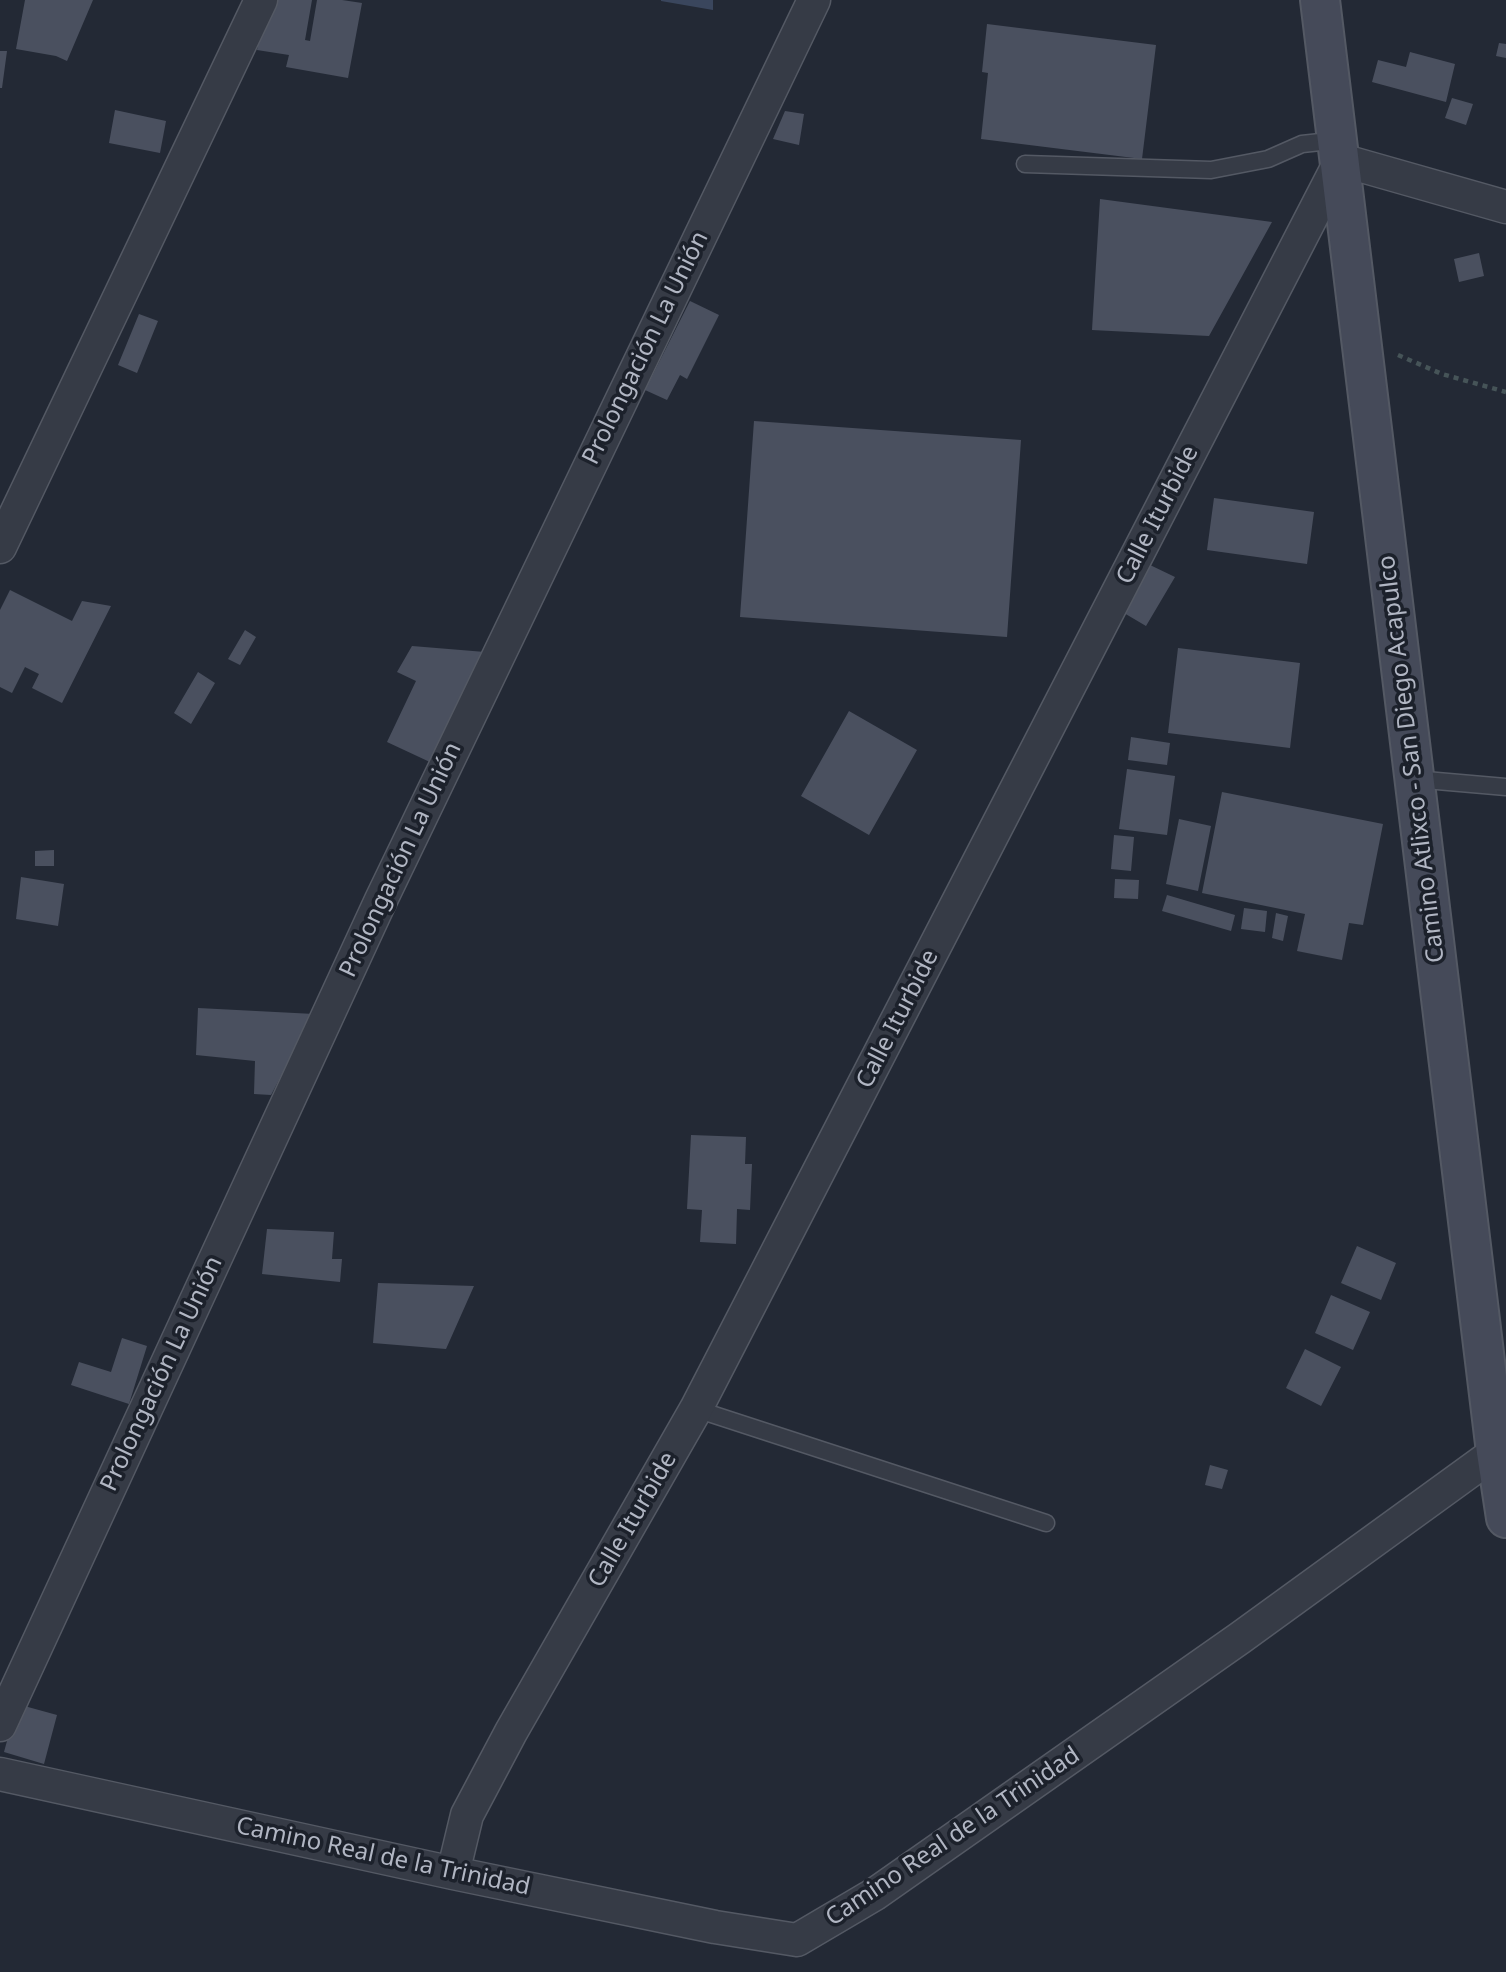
<!DOCTYPE html>
<meta charset="utf-8">
<style>
body{margin:0}
canvas{display:block;background:#232935}
</style>
<canvas width="1506" height="1972"></canvas>
<script>
const ctx = document.querySelector('canvas').getContext('2d');
ctx.lineJoin = 'round';
function fill(path, color) { ctx.fillStyle = color; ctx.fill(path, 'evenodd'); }
function trace(path, color, width, dash) { ctx.strokeStyle = color; ctx.lineWidth = width; ctx.lineCap = dash ? 'butt' : 'round'; ctx.setLineDash(dash || []); ctx.stroke(path); }
function label(font, color, halo, rows, align = 'center') {
  ctx.font = font + ' "Noto Sans",sans-serif'; ctx.lineWidth = 7; ctx.setLineDash([]); ctx.textBaseline = 'middle'; ctx.strokeStyle = halo; ctx.fillStyle = color; for (const [text, x, y, turn = 0] of rows) {
    ctx.save(); ctx.translate(x, y); ctx.rotate((+turn || 0) * Math.PI / 180); ctx.textAlign = isNaN(turn) ? turn : align; if (halo) ctx.strokeText(text, 0, 0); ctx.fillText(text, 0, 0); ctx.restore();
  }
}
fill(new Path2D(`
 M661 0H713V10L661 1Z`), '#3a465d');
fill(new Path2D(`
 M25 0H93L67 61 56 56 16 49Z
 M267 0H312L305 40 310 41 317 0H342L362 3 348 78 286 67 289 55 257 50Z
 M987 24 1156 45 1142 159 981 139 988 73 982 72Z
 M1499 43 1506 44V58L1496 56Z
 M0 51H7L2 88H0Z
 M1410 52 1455 64 1446 102 1372 82 1378 60 1406 67Z
 M1452 98 1473 104 1466 125 1445 118Z
 M115 110 166 121 160 153 109 143Z
 M785 111 804 114 799 145 773 139Z
 M1100 199 1272 222 1209 336 1092 330Z
 M1479 253 1484 276 1459 282 1454 259Z
 M690 301 719 315 687 379 680 375 667 400 645 390Z
 M139 314 158 321 137 373 118 365Z
 M754 421 1021 440 1007 637 740 617Z
 M1214 498 1314 512 1307 564 1207 550Z
 M1150 565 1175 577 1146 626 1124 613Z
 M10 590 72 621 82 601 111 606 62 703 32 688 39 674 25 667 12 693 0 687V610Z
 M245 630 256 637 240 665 228 659Z
 M412 646 485 652 432 763 387 742 416 681 397 672Z
 M1178 648 1300 663 1290 748 1168 733Z
 M198 672 215 683 191 724 174 713Z
 M849 711 917 750 869 835 801 796Z
 M1131 737 1170 743 1167 765 1128 760Z
 M1127 769 1175 776 1167 835 1119 829Z
 M1222 792 1383 824 1363 925 1349 923 1342 960 1297 951 1305 914 1202 893Z
 M1179 819 1211 826 1198 891 1166 884Z
 M1114 835 1134 837 1131 871 1111 869Z
 M54 850V866H35V851Z
 M21 877 64 884 58 926 16 919Z
 M1115 879 1139 880 1138 899 1114 898Z
 M1167 895 1235 915 1231 931 1162 911Z
 M1244 908 1267 911 1265 932 1241 929Z
 M1276 913 1288 916 1283 941 1272 938Z
 M198 1008 314 1014 271 1095 254 1094 255 1061 196 1055Z
 M691 1135 746 1137 745 1164H752L750 1210 737 1209 736 1244 700 1242 702 1210 687 1209Z
 M267 1229 334 1232 332 1259H342L340 1282 262 1274Z
 M1357 1246 1396 1263 1381 1300 1341 1283Z
 M378 1283 474 1286 446 1349 373 1343Z
 M1331 1295 1370 1312 1353 1350 1315 1333Z
 M122 1338 147 1346 129 1404 71 1385 79 1362 111 1372Z
 M1305 1349 1341 1367 1321 1406 1286 1388Z
 M1210 1465 1228 1470 1222 1489 1205 1485Z
 M17 1704 57 1715 44 1764 4 1752Z`), '#4a505f');
const lane = new Path2D(`
 M1025 164 1211 170 1268 159 1302 144 1339 140
 M1414 779 1506 787
 M696 1409 1046 1523`);
const street = new Path2D(`
 M0 547 261 0
 M0 1725 381 900 814 0
 M0 1774 453 1873 715 1927 797 1940 875 1894 1240 1638 1506 1445
 M453 1873 467 1815 511 1732 696 1409 1341 160 1506 207`);
const secondary = new Path2D(`
 M1320 0 1496 1452 1506 1518`);
trace(lane, '#545964', 19);
trace(street, '#545964', 35);
trace(secondary, '#545964', 42);
trace(new Path2D(`
 M1398 355 1442 374 1506 392`), '#465458', 4.5, [5, 5]);
trace(lane, '#363b46', 16);
trace(street, '#363b46', 32);
trace(secondary, '#454a59', 38);
label('24px', '#b1b6c3', '#1c212b', [
 ["Prolongación La Unión",646,348,-64],
 ["Calle Iturbide",1158,515,-63],
 ["Camino Atlixco - San Diego Acapulco",1412,759,-97],
 ["Prolongación La Unión",401,860,-65],
 ["Calle Iturbide",898,1019,-63],
 ["Prolongación La Unión",162,1374,-65],
 ["Calle Iturbide",633,1520,-60],
 ["Camino Real de la Trinidad",953,1837,-34],
 ["Camino Real de la Trinidad",383,1857,12]
]);
</script>
